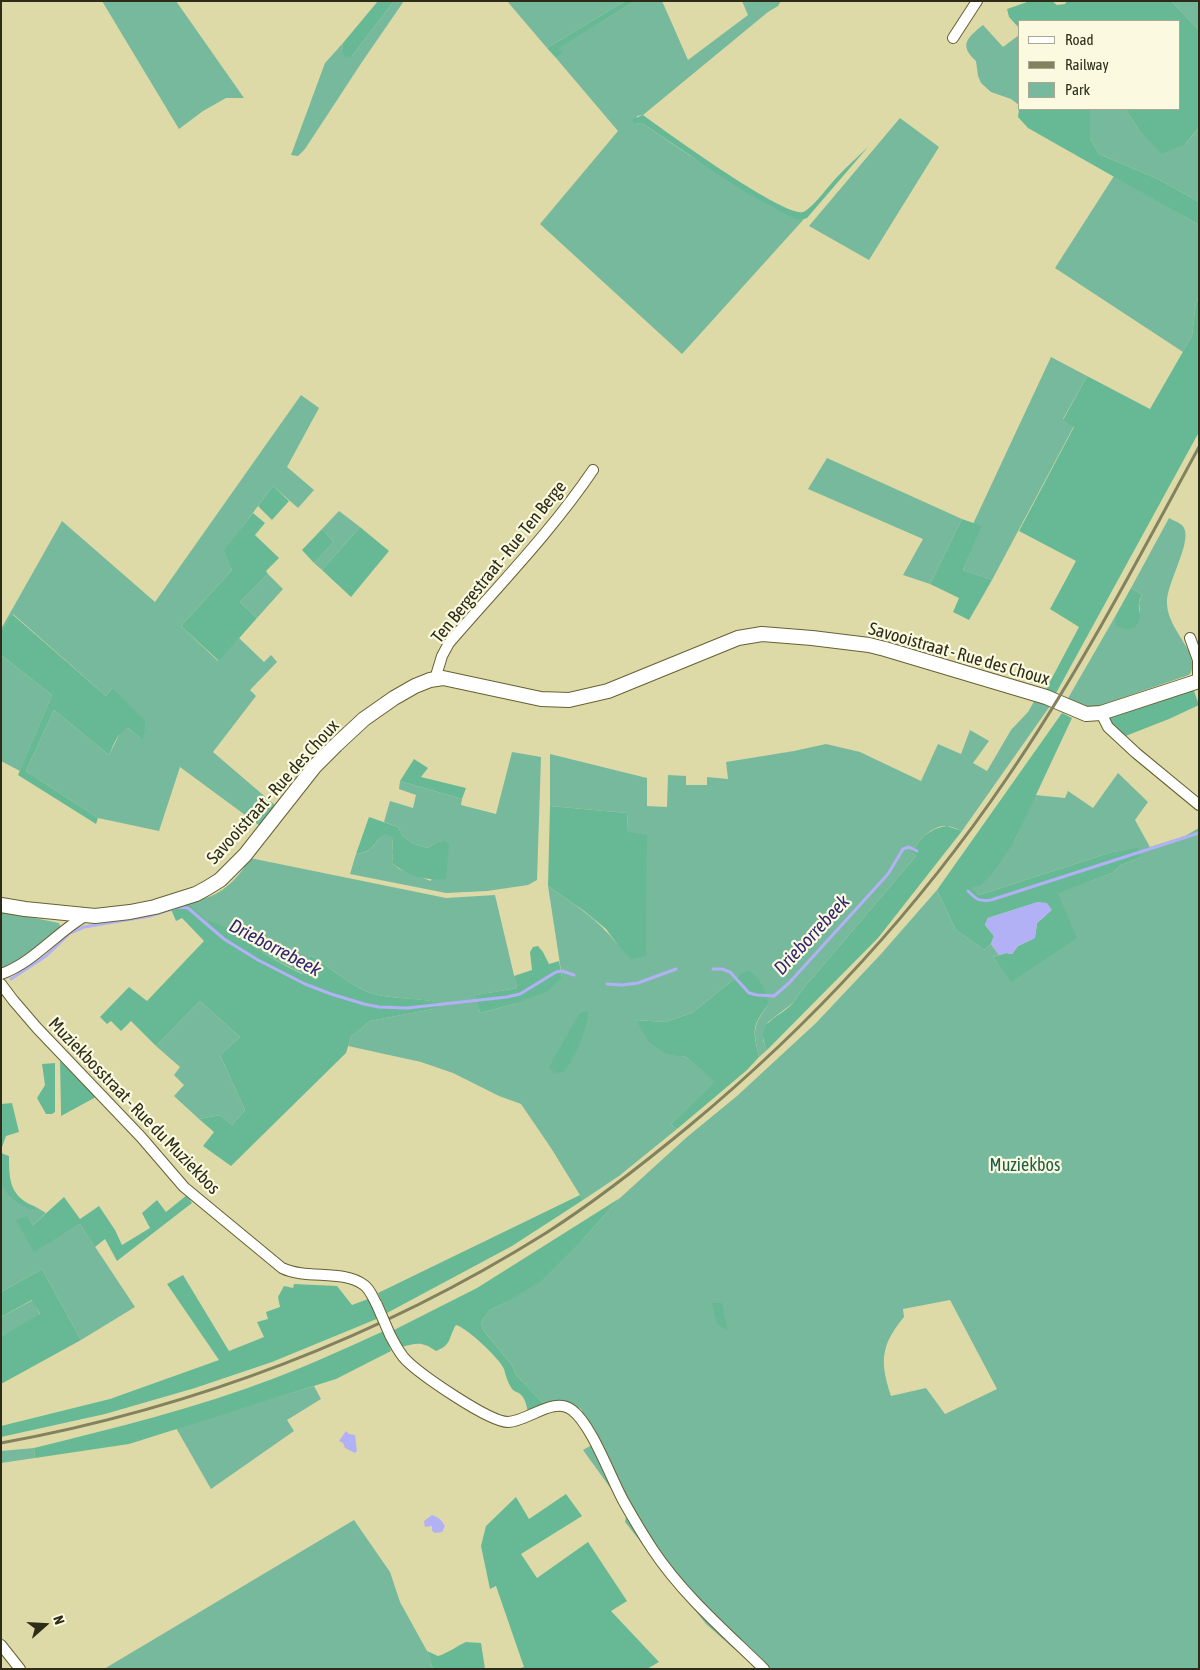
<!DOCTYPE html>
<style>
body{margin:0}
#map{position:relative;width:1200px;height:1670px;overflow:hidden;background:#dddaa8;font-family:"Asap Condensed",sans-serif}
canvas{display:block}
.frame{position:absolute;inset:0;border:2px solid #2d2c18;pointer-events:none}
.legend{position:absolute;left:1018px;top:20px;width:162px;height:90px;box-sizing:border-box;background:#fbfae1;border:1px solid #a9a891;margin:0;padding:6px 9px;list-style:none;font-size:15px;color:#2d2c18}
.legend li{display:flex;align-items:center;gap:10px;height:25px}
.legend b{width:25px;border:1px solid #a9a891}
.north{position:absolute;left:20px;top:1600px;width:50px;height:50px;-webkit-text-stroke:4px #fbfae1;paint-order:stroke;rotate:71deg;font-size:14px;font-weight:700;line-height:20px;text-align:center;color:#2d2c18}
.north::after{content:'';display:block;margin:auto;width:18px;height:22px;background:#2d2c18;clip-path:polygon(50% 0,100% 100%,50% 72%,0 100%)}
</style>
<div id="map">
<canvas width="1200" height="1670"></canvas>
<div class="frame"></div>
<ul class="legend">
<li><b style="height:6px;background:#fff"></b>Road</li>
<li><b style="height:6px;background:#83815e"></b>Railway</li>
<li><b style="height:14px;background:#77b99c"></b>Park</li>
</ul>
<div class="north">N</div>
</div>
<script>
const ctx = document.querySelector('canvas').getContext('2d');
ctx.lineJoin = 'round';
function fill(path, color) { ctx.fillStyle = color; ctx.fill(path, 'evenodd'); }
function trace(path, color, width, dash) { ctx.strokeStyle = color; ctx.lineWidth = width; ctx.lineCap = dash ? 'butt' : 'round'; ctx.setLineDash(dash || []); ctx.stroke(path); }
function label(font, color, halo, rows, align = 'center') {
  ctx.font = font + ' "Asap Condensed",sans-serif'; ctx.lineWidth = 4.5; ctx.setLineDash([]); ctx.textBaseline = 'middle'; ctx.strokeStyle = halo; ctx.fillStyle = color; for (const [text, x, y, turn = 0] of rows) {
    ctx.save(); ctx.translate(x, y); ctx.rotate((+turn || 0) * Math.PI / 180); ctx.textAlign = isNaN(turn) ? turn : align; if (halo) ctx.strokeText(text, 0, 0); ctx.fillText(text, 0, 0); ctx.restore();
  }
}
fill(new Path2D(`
 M102 1H176L244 98H226L203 111 179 129Z
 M394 1H404L362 62 305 149 298 156 291 155 325 63 343 43 342 51 352 56Z
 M507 1H625L547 48Z
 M635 1H662L688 60 748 15 742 1H781L778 6 768 12 643 115 637 116 636 124 642 123 689 155 801 220 804 219 682 354 540 224 618 131 556 58 562 53 558 48Z
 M1171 1H1199V30Z
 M983 25 1003 47 1019 35V105L1011 99 991 92 981 83 978 76 976 61C958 45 968 37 983 25Z
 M1090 109H1125L1139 130 1185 144 1199 128V202L1158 179 1099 154 1090 138Z
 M900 118 939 147 869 260 809 226Z
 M1114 176 1199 225V298L1196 302 1192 336 1183 352 1055 268Z
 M1051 357 1087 376 1063 419 1074 426 992 580 963 570 981 527 973 524Z
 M301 395 319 408 287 467 314 490 298 508 273 486 225 550 232 570 181 626 218 661 239 638 264 662 271 655 277 662 250 690 256 696 213 752 276 806 260 826 180 767 159 831 98 818 26 771 54 710 109 755 121 731 128 728 142 739 112 688 106 696 13 614 1 632V629L62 521 155 602Z
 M827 458 962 519 930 584 903 575 923 539 808 489Z
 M339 511 360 527 322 570 314 563 334 542 322 529Z
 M1169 518C1174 521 1182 523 1184 528 1192 543 1166 584 1167 603 1167 621 1183 639 1191 655 1192 662 1194 670 1189 675L1095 707H1085L1067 700 1116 615V625L1140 613 1139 603 1142 595 1131 588Z
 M268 574 283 589 257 618 240 602Z
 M1 655 52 695 20 771 1 761Z
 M1036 698 1050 706 962 831C957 829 951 826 946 826 935 825 921 837 916 846 914 848 914 851 912 853L916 856 802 990 793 1003 768 1022 763 1040 767 1050 759 1057C753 1029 752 1027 769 1004L739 975 692 1013 665 1022 636 1020 681 1056 686 1057 716 1082 671 1124 677 1129 619 1176 583 1200 551 1148 521 1104 499 1096 453 1073 421 1062 348 1046 351 1037 370 1021 433 1009 436 1002C414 997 385 1000 363 990 347 982 326 965 310 955L303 974C286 966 270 957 255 947 237 935 229 924 207 922L188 902C195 900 204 899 211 896 227 890 242 873 250 858L446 898 495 895 517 988 477 995 480 1013 514 1004 562 977 548 886C574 904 598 919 617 944L628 832 627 813 550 806V754L647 778V806L667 807 668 775 686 776V785H707V777L728 779 726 762 794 751 826 744 860 752 921 781 938 744 961 754 970 730 989 741 973 763 987 771 1011 730 1028 712Z
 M512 752 541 757 537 880 528 885 487 891 446 893 350 874 356 854C376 852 372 842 386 833L392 837 393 852 392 863 399 869 431 881 436 843 427 848 412 843 402 835 398 827 384 822 390 801 413 808 416 795 399 789 400 781 462 799 461 805 496 814Z
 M1118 773 1148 802 1135 820 1150 847 1185 836 1199 828V1669H757L706 1624 625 1522 627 1511 583 1450 597 1442 581 1409 567 1403 545 1405 517 1376 511 1364 483 1330 481 1322 490 1310 505 1303 585 1237 620 1198 687 1137 737 1096 816 1023 881 954 937 890 956 930 984 950 991 944 999 955 993 957 1011 981 1057 894 1112 873 1121 865 1142 857 1138 849 1112 852 979 895 970 888 1014 842 1035 795 1065 798 1068 791 1093 808ZM950 1300 997 1389 945 1414 926 1388 891 1396C880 1362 880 1346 904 1317L903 1309Z
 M1 911 59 923 61 928 25 957 1 969Z
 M200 1001 240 1037 220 1055 245 1110 232 1125 220 1115 199 1119 174 1096 184 1085 174 1075 180 1067 156 1046Z
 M1 1181 2 1184 33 1211 36 1207 46 1213 32 1226 34 1251 80 1224 135 1307 81 1340 42 1269 1 1292Z
 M33 1300 40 1315 1 1336V1317Z
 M314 1386 321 1399 287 1420 294 1431 211 1489 176 1428Z
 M34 1448 35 1458 1 1463V1451Z
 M354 1520 390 1572 400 1602 427 1651 433 1669H104Z`), '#77b99c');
fill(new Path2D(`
 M378 1H394L352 56 345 57 342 51 343 43Z
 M625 1H635L559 48 563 53 556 58 547 48Z
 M1030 1H1052L1057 5 1065 4 1067 1H1171L1199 30V128L1197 130 1185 144 1162 154 1139 130 1125 109H1179V21H1019V28L1009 17 1007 9Z
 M1019 109H1090V138L1099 154 1158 179 1199 202V225L1028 128 1018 117Z
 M643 115C665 131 783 217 803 212 812 209 830 184 838 176 847 166 858 157 868 147L807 218 801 220 795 219 743 191 642 123 636 124 633 123V119Z
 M1199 298V432L1055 695 1045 691 1079 627 1050 609 1076 561 1019 531 1074 427 1063 420 1087 376 1150 409 1192 336 1196 302Z
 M273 486 289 501 272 520 258 506Z
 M253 513 265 523 255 535 279 558 266 571 268 574 240 602 257 618 219 661 181 626 232 570 224 550Z
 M962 519 982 526 963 570 992 580 969 620 953 612 959 598 930 584Z
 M360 527 389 551 351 597 322 570Z
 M322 529 334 542 314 563 302 550Z
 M1131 588 1142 595C1141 598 1139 600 1139 603 1138 607 1140 611 1140 615 1139 631 1127 632 1116 625V615Z
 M12 614 106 696 112 688 145 721V728L143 740 128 728C117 733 114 744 109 755L54 710 26 771 98 818 96 824 18 775 52 695 1 655V632Z
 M1193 688 1199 705 1169 719 1123 737 1112 728 1109 717Z
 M1062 713 1072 718 1014 842 992 874 981 885 971 888 979 895 1112 852 1138 848 1142 857 1121 865 1112 873 1058 894 1077 938 1011 982 993 957 1006 953 1012 954 1018 946 1035 938 1037 923 1052 910 1038 902 988 918 985 925 994 936 991 944 984 950 956 930 937 890Z
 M414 759 428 768 421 777 466 788 462 799 400 781Z
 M550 806 627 813 628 832 647 835 646 956 631 959 617 944 606 929 584 911 548 886Z
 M369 817 398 827 402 835 412 843 427 848 436 843 445 841 449 844 446 879C427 881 407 876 392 863L393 852 392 837 386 834C372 841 376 852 356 854Z
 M947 826 962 831 878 938 767 1050C754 1021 777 1020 793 1003 796 999 799 994 802 990L916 856 911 852C913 851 914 848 916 846 922 835 935 827 947 826Z
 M188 902 207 921C229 924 237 935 254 946 270 957 285 966 302 974L310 955C326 965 347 982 363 990 385 1000 414 997 437 1002L438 1006 433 1009 370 1021 351 1037 346 1053 231 1166 203 1146 214 1132 199 1119 220 1115 232 1125 245 1110 220 1055 240 1037 200 1001 156 1046 131 1021 121 1031 111 1021 107 1024 100 1017 129 987 147 1001 204 941 182 918 176 921 170 907Z
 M538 946 543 952 549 964 559 961 562 977 548 991 514 1004 480 1013 476 995 517 988 514 976 532 970 530 952 533 947Z
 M748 970C761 979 765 988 769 1004 751 1027 753 1029 759 1057L747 1070 677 1129 671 1124 715 1082 686 1057 667 1054 649 1042 636 1020 665 1022 692 1013 739 975Z
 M586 1011 588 1012C588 1029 574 1059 564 1072L555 1073 549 1067 579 1014Z
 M60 1061 96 1097 61 1116V1111Z
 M55 1063V1112L52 1114H46L37 1098 45 1085 42 1064Z
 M12 1103 19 1132 6 1136 1 1150V1104Z
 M1 1153 9 1156C9 1181 10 1197 36 1207L34 1211C21 1206 5 1196 1 1182 0 1173 1 1162 1 1153Z
 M187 1195 192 1203 117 1261 105 1239 95 1247 80 1224 34 1252 16 1220 27 1216 32 1226 64 1197 80 1219 99 1206 115 1230 122 1245 150 1228 142 1213 157 1200 166 1212Z
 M580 1195 583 1200 512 1246 387 1313 378 1293Z
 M620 1198 585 1237 541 1281 505 1303 490 1310 481 1322 483 1330 511 1364 517 1376 545 1405 528 1415C527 1407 526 1399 520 1394 518 1392 515 1392 513 1390 508 1384 506 1376 504 1369 499 1358 467 1328 456 1325 448 1338 452 1345 436 1351 422 1341 417 1343 401 1347L394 1330 477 1288Z
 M42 1269 81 1340 1 1384V1336L40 1314 32 1300 1 1317V1292Z
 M183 1275 229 1351 264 1337 257 1322 268 1319 266 1312 280 1307 278 1297 284 1286 293 1288 294 1284 337 1286 352 1305 368 1299 379 1318 272 1362 195 1388 105 1414 1 1437V1426L110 1399 219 1360 167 1284Z
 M712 1303H722L728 1331 717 1324Z
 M384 1331 391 1351 336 1379 129 1444 35 1458 34 1448C115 1428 197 1408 275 1378 312 1364 348 1347 384 1331Z
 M566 1494 582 1516 521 1554 537 1578 588 1542 627 1601 611 1611 659 1662 647 1669H517L524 1667 496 1586 490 1589 481 1546 486 1526 516 1497 529 1519Z
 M466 1642 481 1643 485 1669H433L427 1651 438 1656C449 1653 456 1646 466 1642Z`), '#67b996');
fill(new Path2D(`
 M1038 902 1047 903 1052 910 1037 923 1035 938 1018 946 1012 954 1006 953 999 955 991 944 994 936 985 925 988 918Z
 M346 1431 349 1434 355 1435 357 1451 355 1453 345 1448 343 1443 339 1441Z
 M432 1515C438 1517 442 1520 445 1526L442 1532 435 1533 432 1531V1526L425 1527 424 1521Z`), '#b2b1f5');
trace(new Path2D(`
 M968 891C976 899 979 902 991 900L1199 833
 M713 969H722L730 972 749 993 757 995 774 996 789 983 888 874 903 849 909 847 917 851
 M11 979 46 956 70 933 84 927 150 916 178 907 188 908 224 939 258 960 305 984 331 994 364 1004 379 1007 407 1008 507 997 520 994 556 972 562 971 574 975
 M607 984 622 985 638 983 676 969`), '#b2b1f5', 3);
const street = new Path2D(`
 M953 38 977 1
 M1190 638 1198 660V681
 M435 679 442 656 449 643C498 586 551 532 593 470
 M1101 713 1108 727 1136 753 1199 805
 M1 974C34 962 56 933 85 916
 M1 984 13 1000 37 1028 141 1137 184 1187 282 1268C307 1280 342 1269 364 1285 370 1289 373 1298 377 1305
 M390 1335C395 1344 399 1353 406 1360 421 1375 489 1422 508 1422 529 1421 553 1396 572 1410 592 1425 611 1479 624 1502 633 1518 643 1535 653 1550 683 1595 725 1631 764 1669
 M1 1645 20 1669`);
const secondary = new Path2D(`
 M1 905 25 909 95 916 130 912 155 907 196 894 207 888 220 880 245 855 315 766 336 745 364 719 394 698 415 686 430 680 443 678 541 699 569 700 608 691 738 638 762 634 812 638 869 645 885 649 1046 697 1086 714 1101 713 1199 681`);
trace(street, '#656133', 12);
trace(secondary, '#656133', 16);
trace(street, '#fff', 10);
trace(secondary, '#fff', 14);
trace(new Path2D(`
 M1 1443C194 1408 380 1337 546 1233 596 1201 643 1164 689 1126 811 1025 918 909 1007 778 1079 673 1138 559 1199 447`), '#83815e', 3);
const streetBridge = new Path2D(`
 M377 1305 390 1335`);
trace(streetBridge, '#656133', 12, []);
trace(streetBridge, '#fff', 10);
label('18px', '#2d2c18', '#fbfae1', [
 ["Ten Bergestraat - Rue Ten Berge",499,562,-51],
 ["Savooistraat - Rue des Choux",959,654,16],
 ["Savooistraat - Rue des Choux",273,792,-48],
 ["Muziekbosstraat - Rue du Muziekbos",134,1106,46]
]);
label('18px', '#205f47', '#fbfae1', [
 ["Muziekbos",1025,1165]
]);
label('italic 19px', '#312471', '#fbfae1', [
 ["Drieborrebeek",812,935,-47],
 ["Drieborrebeek",275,948,28]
]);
</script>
